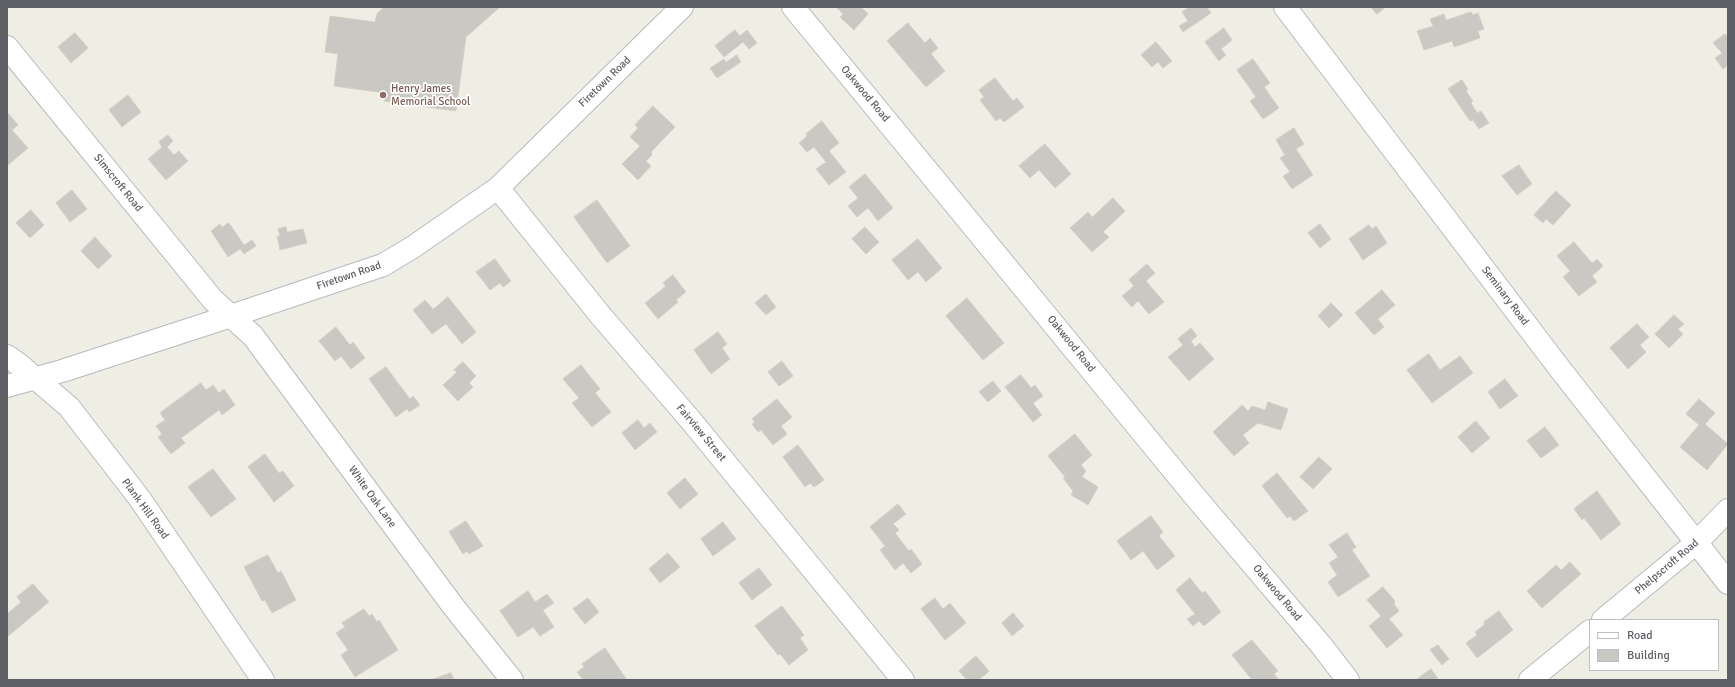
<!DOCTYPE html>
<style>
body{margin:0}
#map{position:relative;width:1735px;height:687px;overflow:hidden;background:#efeee5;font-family:Signika,sans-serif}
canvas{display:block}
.frame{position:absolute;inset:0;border:8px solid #5d5f65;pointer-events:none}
.legend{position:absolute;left:1589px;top:619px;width:130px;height:52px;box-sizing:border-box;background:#fff;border:1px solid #bebfc1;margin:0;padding:5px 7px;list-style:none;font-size:12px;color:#5d5f65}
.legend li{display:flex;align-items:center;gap:8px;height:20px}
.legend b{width:20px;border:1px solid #bebfc1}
</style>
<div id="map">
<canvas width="1735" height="687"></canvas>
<div class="frame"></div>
<ul class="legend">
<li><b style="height:5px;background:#fff"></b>Road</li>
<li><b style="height:11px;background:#cac8c2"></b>Building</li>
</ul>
</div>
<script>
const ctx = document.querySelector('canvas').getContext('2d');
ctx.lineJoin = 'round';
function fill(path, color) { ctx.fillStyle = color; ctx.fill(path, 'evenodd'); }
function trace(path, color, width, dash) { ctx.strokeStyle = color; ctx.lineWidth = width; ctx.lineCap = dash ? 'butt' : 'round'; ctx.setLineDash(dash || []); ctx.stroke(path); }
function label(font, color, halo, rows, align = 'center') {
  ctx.font = font + ' Signika,sans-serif'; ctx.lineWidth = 3.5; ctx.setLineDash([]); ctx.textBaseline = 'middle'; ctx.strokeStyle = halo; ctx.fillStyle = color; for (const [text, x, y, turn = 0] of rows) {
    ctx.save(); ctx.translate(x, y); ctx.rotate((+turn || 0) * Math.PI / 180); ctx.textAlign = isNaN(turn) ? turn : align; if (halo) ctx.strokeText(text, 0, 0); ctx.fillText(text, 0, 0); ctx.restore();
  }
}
const building = new Path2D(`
 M384 7H500L466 37 456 111 384 101 385 93 334 86 338 54 325 52 330 16 375 22 377 14Z
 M836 7H861L868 14 854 30 840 17 843 14Z
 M1190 7H1207L1211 13 1183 32 1179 26 1188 21 1182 12Z
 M1371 7H1386L1377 14Z
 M1471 12 1473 15 1478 13 1484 29 1478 31 1480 38 1454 47 1452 41 1424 50 1417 31 1433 26 1430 19 1444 14 1446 20Z
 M908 23 925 43 930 38 938 48 931 54 945 71 926 87 887 41Z
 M1224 28 1232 40 1221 49 1226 55 1219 61 1205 42Z
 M735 30 740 36 747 30 757 43 749 49 743 42 724 57 715 46Z
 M75 33 88 48 71 63 58 47Z
 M1725 34 1728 37V65L1723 69 1715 58 1722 53 1713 43Z
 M1156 42 1172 61 1163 68 1158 62 1152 67 1141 55Z
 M737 55 741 62 717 78 710 68 724 59 726 62Z
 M1253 59 1270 83 1264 87 1279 108 1263 119 1250 101 1256 97 1237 70Z
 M995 78 1013 101 1017 98 1024 107 1004 122 1000 118 996 121 980 100 984 97 979 90Z
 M1462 80 1468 89 1466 91 1473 101 1471 103 1477 113 1481 111 1489 123 1479 129 1473 120 1470 121 1448 89Z
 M128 95 141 112 122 127 109 110Z
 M653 106 675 127 651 152 652 155 646 161 651 166 638 180 622 164 640 146 630 137 638 128 635 125Z
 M7 112 18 125 12 130 28 148 8 165Z
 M822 121 839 143 829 151 846 172 829 185 816 169 826 162 814 147 807 152 799 143 807 136 806 134Z
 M1294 128 1304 144 1296 149 1313 175 1292 189 1283 176 1290 172 1280 158 1285 155 1276 140Z
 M168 135 173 141 167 147 174 155 179 151 188 161 166 180 148 159 162 147 159 142Z
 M1045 144 1071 174 1055 188 1039 170 1030 178 1019 166Z
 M1519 165 1532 184 1517 195 1502 176Z
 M865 174 893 208 878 221 868 208 857 217 848 206 858 198 849 187Z
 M72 190 87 209 70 222 56 203Z
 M1556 191 1571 205 1553 225 1546 219 1543 223 1534 215Z
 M1113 198 1125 211 1103 232 1109 237 1092 252 1070 228 1088 212 1092 217Z
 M597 200 630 246 607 263 574 217Z
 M31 210 44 225 30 238 16 223Z
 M229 223 244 245 252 240 256 246 244 254 240 249 228 257 211 231 220 224 222 227Z
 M1320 224 1331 239 1320 248 1308 233Z
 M1369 225 1372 229 1376 226 1387 243 1363 260 1349 239Z
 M286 227 287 232 303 229 307 243 280 250 277 236H280L278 229Z
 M865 227 879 242 866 254 852 239Z
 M95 237 112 256 98 269 81 251Z
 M918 239 942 268 926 282 918 272 908 280 892 260Z
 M1574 242 1592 263 1597 259 1603 266 1592 276 1597 282 1579 296 1563 277 1570 271 1557 256Z
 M495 259 511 281 503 287 500 283 490 290 476 272Z
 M1147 264 1155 273 1146 281 1164 302 1149 314 1138 301 1132 307 1122 296 1134 286 1129 280Z
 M673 275 686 292 676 300 678 302 658 319 645 303 666 286 663 283Z
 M1382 290 1395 305 1378 319 1384 327 1374 335 1355 313Z
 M766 294 776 307 766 315 755 303Z
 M448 297 476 332 462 344 446 324 432 334 413 310 425 300 433 309Z
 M967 298 1004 343 983 360 946 316Z
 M1331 303 1343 315 1329 328 1318 316Z
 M1674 315 1684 324 1678 329 1683 334 1669 348 1655 334Z
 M1637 324 1649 337 1640 345 1646 352 1628 369 1610 348Z
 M336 327 350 345 353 342 365 358 351 369 341 356 335 361 319 341Z
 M1191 328 1197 336 1191 341 1195 347 1200 343 1214 359 1189 381 1168 357 1183 345 1178 339Z
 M718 332 727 344 722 348 730 359 711 374 694 350Z
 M1429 354 1440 370 1460 356 1473 373 1432 403 1407 370Z
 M782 361 793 376 779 386 768 372Z
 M463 362 476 376 469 383 473 387 458 401 443 385 457 372 454 370Z
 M581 365 600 389 595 393 611 412 592 427 572 403 579 398 563 379Z
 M386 367 410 399 413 396 420 405 409 412 407 409 396 417 369 379Z
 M1021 375 1031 388 1035 385 1043 396 1033 403 1042 415 1033 422 1005 387Z
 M1505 379 1518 396 1500 409 1488 392Z
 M993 381 1001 391 988 402 979 392Z
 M201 383 206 390 213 385 219 393 224 389 235 405 222 415 219 410 181 438 185 443 171 454 158 437 162 434 156 426 165 420 160 413Z
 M777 399 792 417 781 426 787 434 773 445 761 430 758 432 752 424 755 422 752 419Z
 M1699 399 1715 413 1705 424 1728 444 1707 470 1680 447 1699 425 1686 414Z
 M1268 402 1288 409 1281 430 1258 423 1243 435 1249 443 1234 456 1213 432 1242 405 1248 411 1252 406 1265 410Z
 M638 420 644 428 650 423 657 432 635 450 622 433Z
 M1476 421 1490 438 1472 453 1458 437Z
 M1545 427 1559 445 1541 458 1527 441Z
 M1075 434 1092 455 1081 465 1086 471 1082 477 1098 487 1088 505 1071 495 1073 491 1063 478 1065 477 1048 456Z
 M798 445 824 480 814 487 810 483 805 487 783 457Z
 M265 454 279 473 283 471 294 486 274 502 248 467Z
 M1319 457 1332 469 1313 489 1300 477Z
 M213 469 236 499 211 517 188 487Z
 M1277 473 1308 511 1294 521 1290 516 1287 518 1262 486Z
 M685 478 698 494 680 509 667 493Z
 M1597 491 1621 524 1601 540 1584 518 1582 520 1574 509Z
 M898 504 906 514 893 524 899 530 895 533 909 551 911 549 922 564 911 573 903 563 895 570 880 550 885 546 870 527Z
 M1151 516 1163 532 1159 536 1175 556 1157 570 1143 551 1131 560 1117 541Z
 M466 521 483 546 469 554 467 551 463 554 449 532Z
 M723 522 736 539 713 556 701 539Z
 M1347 533 1356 547 1352 550 1370 576 1338 597 1328 582 1337 575 1329 563 1338 557 1329 545Z
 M668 553 680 567 660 583 649 569Z
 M268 555 278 573 281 571 296 600 272 613 265 600 262 601 244 567Z
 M1570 562 1581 574 1542 608 1527 591 1556 565 1561 570Z
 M759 568 772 585 752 600 739 583Z
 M1190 578 1202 593 1205 591 1221 612 1204 626 1199 621 1193 626 1187 619 1195 614 1176 590Z
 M33 584 49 602 7 637V614L21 602 17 597Z
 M1383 587 1395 601 1394 604 1399 611 1389 619 1403 635 1387 648 1369 626 1381 616 1367 600Z
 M528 591 535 602 547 594 554 603 543 610 554 627 540 636 533 627 518 637 500 611Z
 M588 598 599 612 585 624 573 609Z
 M935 598 943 609 950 603 966 623 945 640 921 609Z
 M782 606 804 635 800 638 808 650 789 665 780 654 778 655 755 626Z
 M364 609 369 616 372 614 377 622 379 620 398 650 355 677 341 655 348 650 336 633 345 627 342 623Z
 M1499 611 1513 630 1477 658 1466 643 1477 635 1475 632 1484 625V622Z
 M1013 613 1024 626 1012 636 1002 623Z
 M1252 640 1278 671 1274 674 1279 680H1252L1232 655Z
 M1438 645 1449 659 1442 665 1430 650Z
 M605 648 627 680H583L577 672 584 667 582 664Z
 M976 656 989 671 979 680H967L959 671Z
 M1431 669 1439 680H1416Z
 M451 673 454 680H431Z`);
fill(building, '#cac8c2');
trace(building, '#d4d1c4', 1);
const minor = new Path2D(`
 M793 7 1197 499 1321 645 1348 680
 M1285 7 1560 369 1728 583
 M7 47 213 300 253 336 453 606 512 680
 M498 188 601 316 693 423 903 680
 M7 356 21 366 69 407 140 499 263 680
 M7 386 62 371 231 316 383 265 413 247 498 188 682 7
 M1603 620 1696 543 1728 510
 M1530 680 1590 631`);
trace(minor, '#b8b9bf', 24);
trace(minor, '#fff', 22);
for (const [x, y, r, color] of [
 [383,95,4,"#8d6e63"]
]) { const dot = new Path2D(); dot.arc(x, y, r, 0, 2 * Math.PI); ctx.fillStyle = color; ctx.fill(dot); trace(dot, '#fff', 1.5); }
label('11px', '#5d5f65', '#fff', [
 ["Firetown Road",605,82,-44],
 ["Oakwood Road",865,94,50],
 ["Simscroft Road",118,183,51],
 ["Firetown Road",349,276,-19],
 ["Seminary Road",1505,296,53],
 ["Oakwood Road",1071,344,51],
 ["Fairview Street",701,433,50],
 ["White Oak Lane",372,497,54],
 ["Plank Hill Road",145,509,54],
 ["Phelpscroft Road",1667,567,-40],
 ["Oakwood Road",1277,593,50]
]);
label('11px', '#785e54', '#fff', [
 ["Henry James",391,89],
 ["Memorial School",391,102]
], 'left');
</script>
